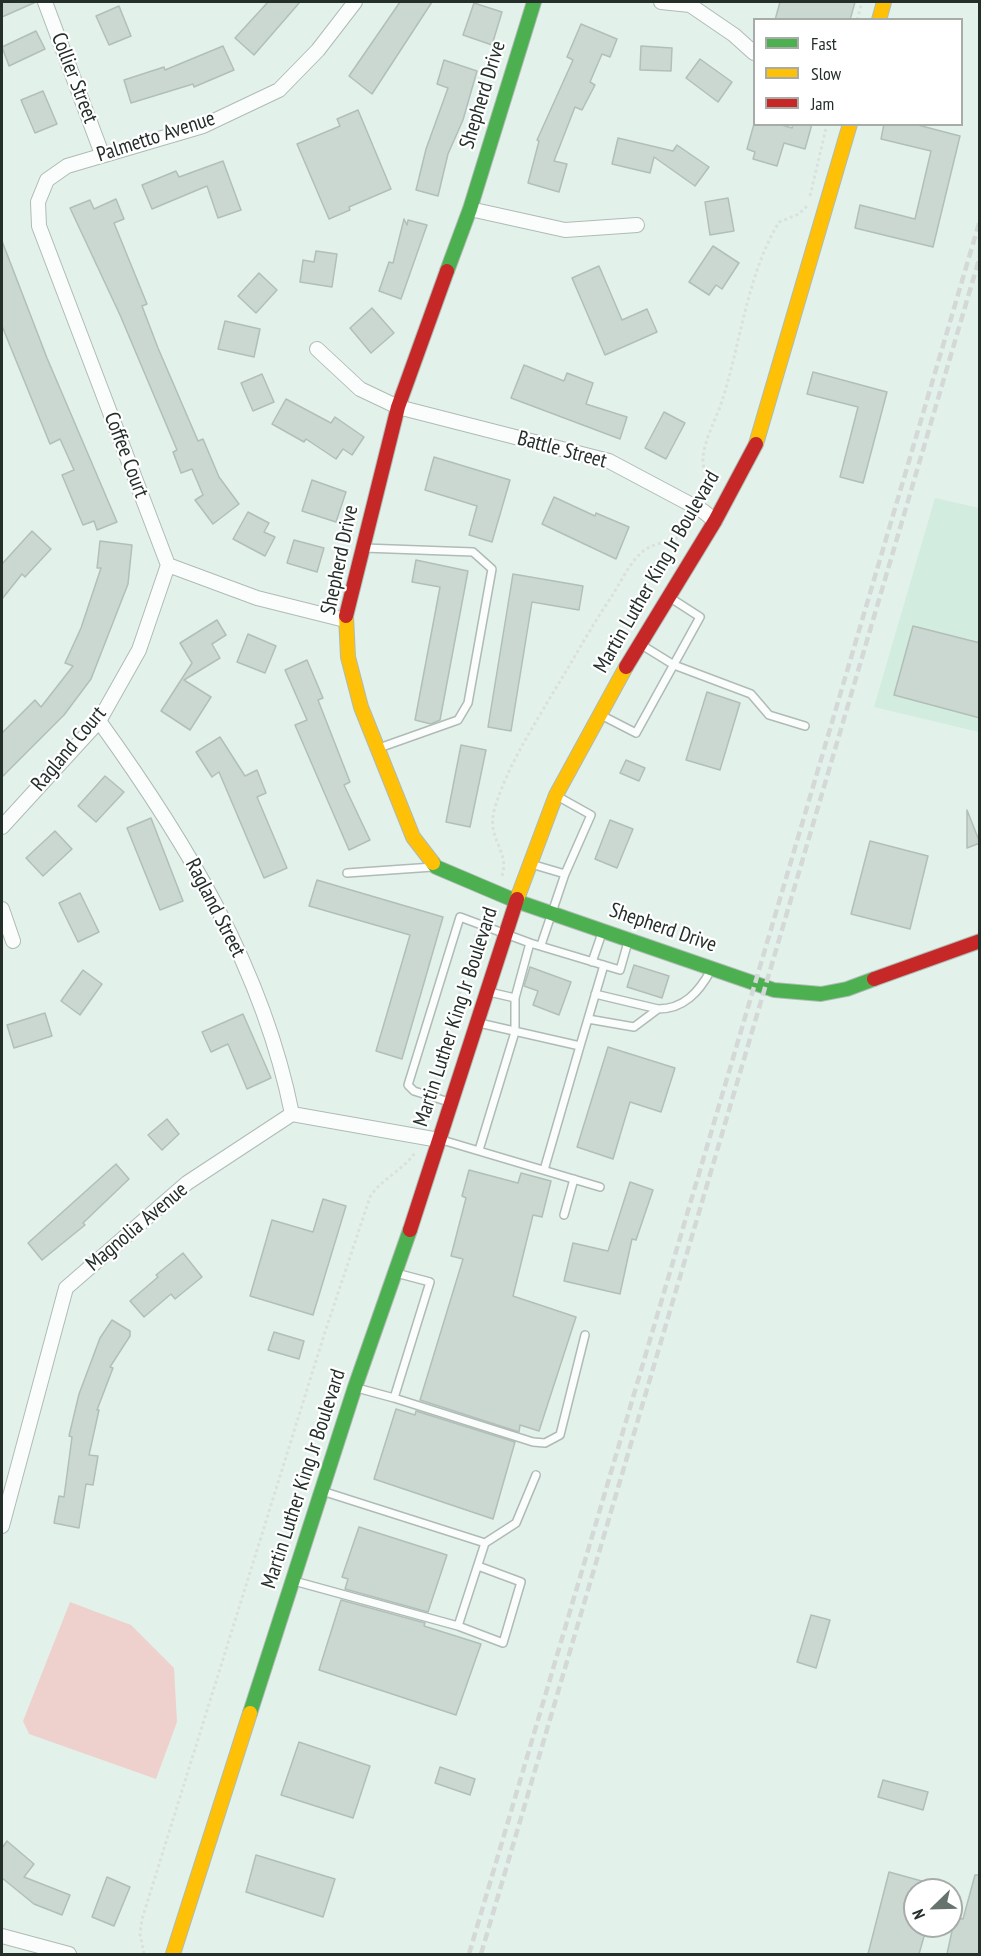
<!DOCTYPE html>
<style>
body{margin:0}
#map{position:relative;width:981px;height:1956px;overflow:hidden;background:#e2f2ea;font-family:"PT Sans Narrow",sans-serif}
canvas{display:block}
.frame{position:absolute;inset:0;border:3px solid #242f29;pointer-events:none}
.legend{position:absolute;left:753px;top:18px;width:210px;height:108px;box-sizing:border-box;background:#fff;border:2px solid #a7aca9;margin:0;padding:8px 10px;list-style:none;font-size:18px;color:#242f29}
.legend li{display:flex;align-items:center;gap:12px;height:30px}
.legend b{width:30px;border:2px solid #a7aca9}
.north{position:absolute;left:903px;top:1878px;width:60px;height:60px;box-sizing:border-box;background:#fff;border:2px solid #a7aca9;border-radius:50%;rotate:247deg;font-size:16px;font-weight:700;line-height:24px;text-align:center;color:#242f29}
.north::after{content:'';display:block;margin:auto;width:21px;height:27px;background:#66736d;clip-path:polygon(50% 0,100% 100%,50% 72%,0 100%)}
</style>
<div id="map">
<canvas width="981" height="1956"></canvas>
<div class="frame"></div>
<ul class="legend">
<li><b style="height:8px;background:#4caf50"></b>Fast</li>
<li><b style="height:8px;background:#ffc107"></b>Slow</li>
<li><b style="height:8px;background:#c62828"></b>Jam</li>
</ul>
<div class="north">N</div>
</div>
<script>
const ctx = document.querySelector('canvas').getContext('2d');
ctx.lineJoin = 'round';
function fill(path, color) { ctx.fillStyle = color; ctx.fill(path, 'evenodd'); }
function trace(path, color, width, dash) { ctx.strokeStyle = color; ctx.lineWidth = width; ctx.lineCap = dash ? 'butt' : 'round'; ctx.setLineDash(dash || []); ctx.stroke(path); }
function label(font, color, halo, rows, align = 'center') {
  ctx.font = font + ' "PT Sans Narrow",sans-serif'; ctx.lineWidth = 4.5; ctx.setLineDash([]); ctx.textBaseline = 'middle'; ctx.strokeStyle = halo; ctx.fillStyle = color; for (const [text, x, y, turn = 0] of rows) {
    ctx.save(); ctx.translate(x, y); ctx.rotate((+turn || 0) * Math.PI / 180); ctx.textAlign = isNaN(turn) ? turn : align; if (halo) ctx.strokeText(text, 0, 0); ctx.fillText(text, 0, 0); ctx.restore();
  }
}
fill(new Path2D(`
 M935 498 979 508V732L874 707Z`), '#d2ecdf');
fill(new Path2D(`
 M70 1602 131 1625 174 1668 177 1722 156 1779 29 1734 23 1721Z`), '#eed1cd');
const building = new Path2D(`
 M2 2H36L2 17Z
 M268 2H300L254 55 235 38Z
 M400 2H432L372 94 349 76Z
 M780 2H855L850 20H775Z
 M474 3 502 12 492 45 463 35Z
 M119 6 131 36 109 45 96 16Z
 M581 24 617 39 610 57 602 54 590 82 595 85 582 110 575 107 554 161 567 164 559 192 528 183 539 141 537 140 573 60 567 57Z
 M36 31 45 49 9 66 2 47Z
 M223 46 234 70 194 87 193 84 131 103 124 80 164 67 165 70Z
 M641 46 672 48 671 71 640 70Z
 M700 59 732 82 718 102 686 78Z
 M444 60 477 71 463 120 448 154 438 196 416 190 426 149 448 88 437 84Z
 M43 91 57 124 35 133 21 100Z
 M358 110 391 189 349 207 350 210 329 219 297 144 340 126 337 119Z
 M754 124H778L792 128 793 124H812L805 149 784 143 777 166 753 159 755 152 747 149Z
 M884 124H914L960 136 933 247 855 228 860 205 915 219 931 151 881 139Z
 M618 138 673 151 677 145 709 167 695 186 654 157 650 173 612 164Z
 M223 161 241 210 218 218 207 186 152 209 142 185 176 171 179 177Z
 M728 198 734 231 710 235 705 202Z
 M116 199 124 219 114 223 147 304 142 306 158 348 198 441 203 439 219 477 239 504 213 524 195 500 203 495 192 469 181 473 173 452 177 450 120 315 70 208 90 200 94 209Z
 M404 219 407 225 408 220 427 225 401 299 379 291 389 262 393 263Z
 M2 241 47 358 117 522 97 530 94 521 83 525 62 475 74 470 60 439 50 444 2 326Z
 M713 246 739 263 722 289 716 285 709 295 689 282Z
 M316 251 337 254 332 287 300 282 303 260 314 262Z
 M599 266 622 320 647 309 657 332 605 355 572 278Z
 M259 273 277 290 256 313 238 296Z
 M372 308 394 333 371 353 350 328Z
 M225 321 260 329 254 357 218 349Z
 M524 365 564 381 567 373 593 383 586 404 627 417 620 439 511 398Z
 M813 372 887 392 863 483 840 477 858 407 807 394Z
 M262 374 274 402 253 411 241 383Z
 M286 399 331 423 335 417 364 437 352 455 343 449 336 459 306 439 304 442 272 424Z
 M664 412 685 423 666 459 645 448Z
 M434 457 510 480 492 542 469 535 477 506 425 490Z
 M312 480 346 492 336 522 302 511Z
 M554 497 595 516 596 513 629 527 616 559 542 524Z
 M248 512 269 523 264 532 275 537 265 556 233 539Z
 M32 531 51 549 25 577 22 574 2 599V564Z
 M294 540 324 548 317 572 287 563Z
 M100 541 132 545 128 584 91 679 64 715 2 777V733L35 700 41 707 73 666 65 663 81 628 101 568H97Z
 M416 560 468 571 440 720 431 724 415 720 440 587 412 582Z
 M513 574 583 586 579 610 532 602 511 731 488 727Z
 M217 620 226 635 212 644 220 658 184 680 211 697 190 730 161 711 192 663 180 643Z
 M913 626 980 643V718L894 695Z
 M248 634 276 646 265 673 237 662Z
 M307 660 323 698 318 700 350 782 344 785 370 840 349 850 295 725 307 720 285 670Z
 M707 692 740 703 720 770 686 760Z
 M220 737 245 776 257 770 266 793 257 797 287 868 264 878 219 772 212 777 196 752Z
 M461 745 486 750 470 827 446 822Z
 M626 760 645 768 639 781 620 773Z
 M105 776 124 792 96 822 78 806Z
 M967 810 980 843 967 848Z
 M151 818 183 901 160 910 127 828Z
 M610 820 633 829 617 868 595 859Z
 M55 831 72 849 43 876 26 858Z
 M870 841 928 856 910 929 851 914Z
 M317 880 443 917 402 1059 376 1051 410 935 309 906Z
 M80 893 99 932 78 942 59 903Z
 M634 965 669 976 662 998 627 987Z
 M530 967 571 982 559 1015 533 1005 538 991 524 986Z
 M83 970 102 984 80 1015 61 1001Z
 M45 1013 52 1036 14 1048 7 1025Z
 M243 1014 271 1078 247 1089 228 1044 211 1052 202 1032Z
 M608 1047 675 1068 661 1112 630 1102 613 1159 577 1147Z
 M167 1119 179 1134 162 1150 148 1135Z
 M116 1164 129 1179 83 1223 85 1225 42 1260 28 1243Z
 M469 1170 518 1183 521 1173 551 1181 542 1217 533 1215 513 1296 576 1317 539 1431 520 1425 519 1432 420 1400 463 1259 451 1256 466 1198 462 1196Z
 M630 1182 653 1190 636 1240 632 1239 620 1294 564 1281 573 1243 608 1251Z
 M323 1199 346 1206 313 1315 250 1296 272 1220 313 1232Z
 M183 1253 202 1277 175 1299 171 1294 144 1317 130 1301 158 1277 156 1275Z
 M112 1320 130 1331V1336L110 1367 113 1368 97 1410H99L89 1455 98 1456 93 1485 86 1484 79 1528 54 1523 59 1496 64 1497 72 1437 69 1436 79 1394 100 1338Z
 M274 1332 304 1341 299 1359 268 1350Z
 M396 1409 415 1415 416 1411 515 1442 493 1519 374 1479Z
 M359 1527 447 1555 428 1612 345 1589 348 1579 342 1577Z
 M341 1600 425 1623 424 1626 481 1644 456 1715 319 1670Z
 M811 1615 830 1620 816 1668 797 1662Z
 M299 1742 370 1766 353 1818 281 1795Z
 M440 1767 475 1779 470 1795 435 1783Z
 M883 1780 928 1792 923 1810 878 1797Z
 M7 1841 34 1864 24 1877 70 1895 62 1915 34 1904 2 1878V1848Z
 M256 1855 335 1879 323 1917 246 1892Z
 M889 1872 940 1886 939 1890H915V1926H927L919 1954H868Z
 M975 1875H980V1954H947L955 1917 963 1919Z
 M107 1877 130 1887 114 1926 92 1917Z`);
fill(building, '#cbd7d1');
trace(building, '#b2bfb8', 1.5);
const lane = new Path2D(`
 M364 548 473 552 492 569 468 703 458 720 379 748
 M640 644 674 665 751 694 769 715 805 726
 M599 714 636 733 700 617 669 597
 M531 864 565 874
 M347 873 433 867
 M530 943 620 970 628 942
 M541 945 565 874 591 815 557 796
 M592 962 602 933
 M595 994 658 1009C684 1009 699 992 711 970
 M588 1019 634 1027 658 1009
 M479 1023 580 1046 544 1170
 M580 1046 604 965
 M449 1102 414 1091 408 1085 460 917 530 943 515 998 489 992
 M442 1140 600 1187
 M479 1150 515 1032V998
 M564 1215 574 1179
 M357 1388 394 1398 430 1282 396 1273
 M394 1398 533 1442 545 1443 560 1435 585 1335
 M322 1491 485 1543
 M294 1581 458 1626 485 1543 516 1523 536 1475
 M458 1626 503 1643 521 1582 478 1566`);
const street = new Path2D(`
 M45 2 102 154
 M661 2 690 5 734 35 754 53
 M470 209 565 230 637 225
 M317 349 360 389 398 407 609 461 703 511 715 521
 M345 620 257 598 168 565 39 226 38 202 47 180 67 166 203 126 279 90 318 50 355 2
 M99 721C185 840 263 968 292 1114
 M2 827 99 721 139 650 168 565
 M2 909 13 941
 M2 1526 66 1288 187 1183 292 1114 439 1140
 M2 1936 69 1954`);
const fast = new Path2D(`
 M447 271 470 209 534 2
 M433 863 436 867 516 901 774 990 821 994 847 989 874 979
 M250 1713 355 1387 410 1230`);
const slow = new Path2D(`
 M879 20 884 2
 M756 444 850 124
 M346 616 348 657 361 707 413 837 433 863
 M517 899 556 795 626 667
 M173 1954 250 1713`);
const jam = new Path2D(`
 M346 616 398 407 447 271
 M626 667 715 521 756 444
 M874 979 980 941
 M410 1230 517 899`);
trace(lane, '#afbbb5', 10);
trace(street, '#afbbb5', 16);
trace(fast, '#afbbb5', 16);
trace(slow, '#afbbb5', 16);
trace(jam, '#afbbb5', 16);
trace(new Path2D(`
 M857 20 862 2
 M810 196 827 124
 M707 497C711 484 702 471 703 457 705 438 716 419 722 401 741 342 747 275 779 222L799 214 808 205
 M502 876C510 851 487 840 494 811 505 771 530 732 551 696 571 664 589 630 610 599 620 584 628 565 641 553 654 541 671 543 686 534
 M434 1087 476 934
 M424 1125 429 1105
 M144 1954 140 1934 142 1919 324 1335 370 1197C382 1178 404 1170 416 1151`), '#dbe0de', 3, [3, 3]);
trace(lane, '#fbfdfc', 7);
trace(street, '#fbfdfc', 14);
trace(fast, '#4caf50', 14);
trace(slow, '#ffc107', 14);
trace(jam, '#c62828', 14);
trace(new Path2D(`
 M469 1954 980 220
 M481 1954 980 256`), '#d4d8d6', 4.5, [9, 4.5]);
label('21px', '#242f29', '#fff', [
 ["Collier Street",74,78,69],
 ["Shepherd Drive",483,95,-73],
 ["Palmetto Avenue",156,137,-18],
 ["Battle Street",562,450,15],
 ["Coffee Court",126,455,69],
 ["Shepherd Drive",340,560,-78],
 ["Martin Luther King Jr Boulevard",657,572,-60],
 ["Ragland Court",69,749,-50],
 ["Ragland Street",215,908,63],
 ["Shepherd Drive",663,928,19],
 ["Martin Luther King Jr Boulevard",456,1017,-72],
 ["Magnolia Avenue",137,1227,-40],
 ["Martin Luther King Jr Boulevard",304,1479,-72]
]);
</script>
